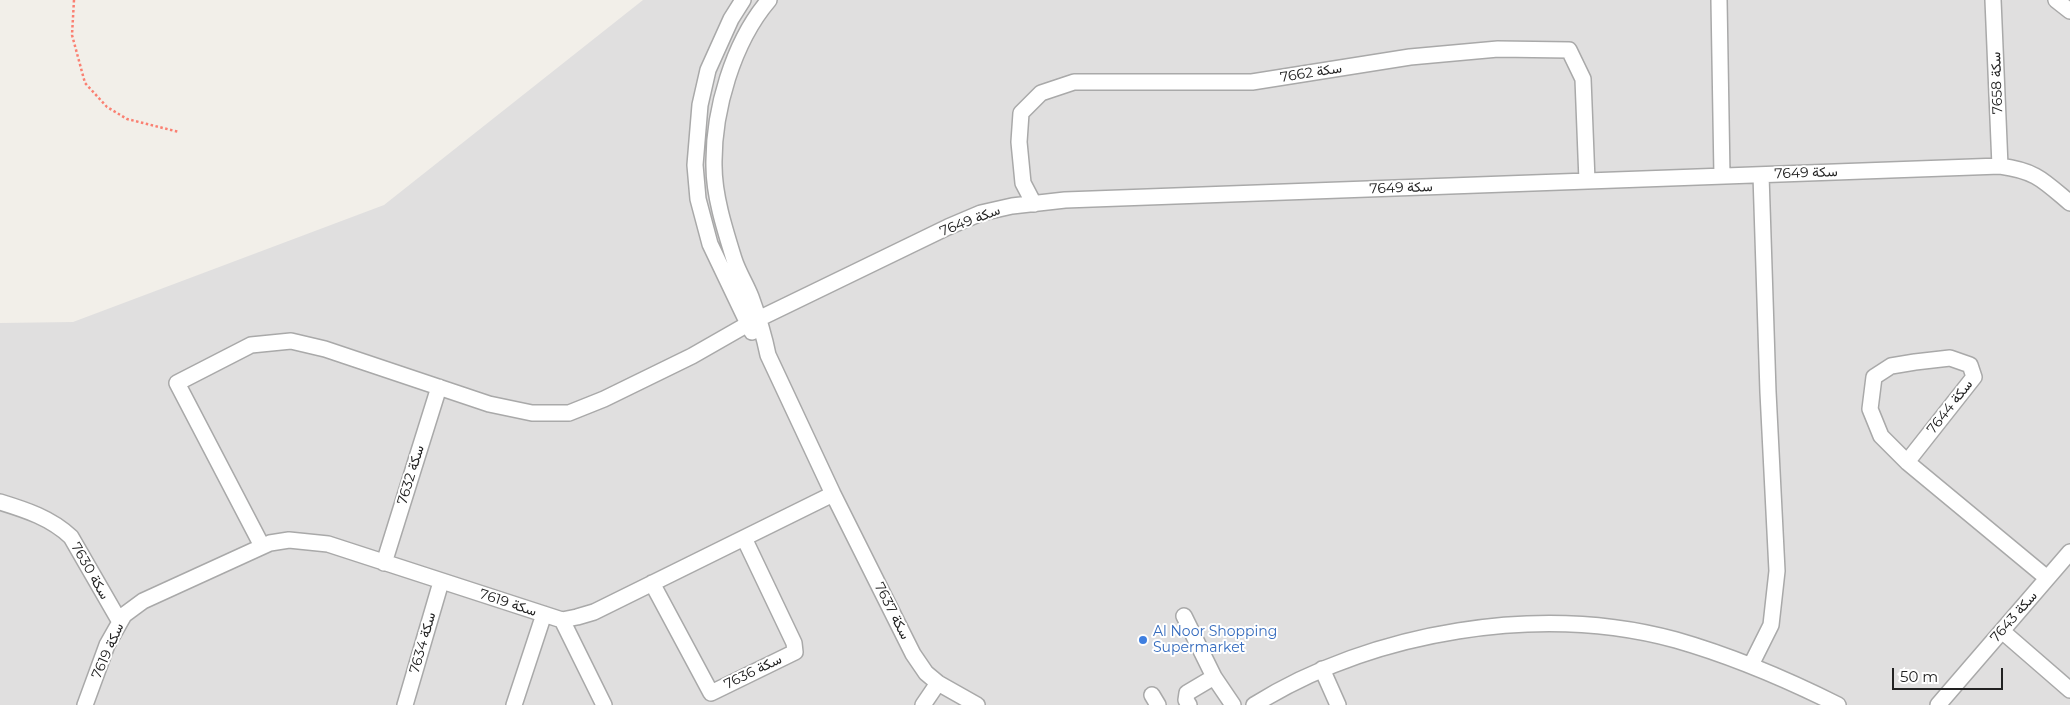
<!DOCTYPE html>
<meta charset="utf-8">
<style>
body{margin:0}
#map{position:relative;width:2070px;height:705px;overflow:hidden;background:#f2efe9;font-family:Montserrat,sans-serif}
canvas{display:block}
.scale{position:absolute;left:1892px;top:668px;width:111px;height:22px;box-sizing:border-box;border:2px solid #222;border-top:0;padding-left:6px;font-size:15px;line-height:18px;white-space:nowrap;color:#222;-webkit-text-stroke:4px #fff;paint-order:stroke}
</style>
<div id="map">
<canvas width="2070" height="705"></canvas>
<div class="scale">50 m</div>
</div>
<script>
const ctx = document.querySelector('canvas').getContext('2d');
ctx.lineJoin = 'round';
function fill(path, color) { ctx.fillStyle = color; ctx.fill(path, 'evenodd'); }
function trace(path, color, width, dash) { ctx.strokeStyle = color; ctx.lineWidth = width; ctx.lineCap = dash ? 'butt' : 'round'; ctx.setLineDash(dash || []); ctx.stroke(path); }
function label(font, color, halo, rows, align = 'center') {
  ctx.font = font + ' Montserrat,Vazirmatn,sans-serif'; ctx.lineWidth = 4; ctx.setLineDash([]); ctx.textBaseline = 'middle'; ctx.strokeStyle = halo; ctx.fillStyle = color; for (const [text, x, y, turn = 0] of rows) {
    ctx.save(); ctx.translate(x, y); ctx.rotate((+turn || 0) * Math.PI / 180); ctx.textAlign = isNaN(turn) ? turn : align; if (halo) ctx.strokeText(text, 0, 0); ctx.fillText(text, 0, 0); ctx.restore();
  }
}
fill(new Path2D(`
 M643 0H2070V705H0V323L73 322 384 205Z`), '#e0dfdf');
const minor = new Path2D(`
 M743 0 731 19 708 70 700 105 695 165 698 199 710 244 752 332
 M769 0C733 42 713 111 714 166 714 196 725 230 734 259 738 272 746 284 751 297 758 316 764 335 768 355L833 494 913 654 926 673 938 683 977 705
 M1719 0 1722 176
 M1993 0 2000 166
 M2056 0 2070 11
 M1034 204 1023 183 1019 142 1021 113 1041 93 1074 82H1252L1410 57 1498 49 1569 50 1583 79 1587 181
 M1907 462 1974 377 1970 365 1950 358 1915 362 1891 366 1874 377 1870 409 1881 436 1907 462 2047 578
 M0 502C26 510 51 518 71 537L120 622
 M262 546 177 383 251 345 291 341 325 349 489 404 532 413H569L604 399 692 356 748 324 948 227 981 213 1012 206 1065 200 2000 166C2036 171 2043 180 2070 203
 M384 563 439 387
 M652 583 711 693 795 652 794 643 744 538
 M1184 616 1214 677 1187 693 1186 700 1189 705
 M562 620 604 705
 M2002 631 2070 690
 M1751 665 1771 625 1777 571 1768 392 1761 175
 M1322 669 1338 705
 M1214 677 1233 705
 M1152 695 1158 705
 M85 705 107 645 124 615 143 601 270 543 289 540 328 544 562 620 577 617 594 612 833 494
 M405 705 441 582
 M514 705 544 614
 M923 705 938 683
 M1254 705C1373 631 1540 603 1676 640 1732 656 1786 679 1838 705
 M1938 705 2070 552`);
trace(minor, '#a9a9a9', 18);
trace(new Path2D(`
 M74 0 72 35 85 83 107 107 127 119 179 132`), '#fa8072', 2.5, [2.5, 2.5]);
trace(minor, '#fff', 15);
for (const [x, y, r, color] of [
 [1143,640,5,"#3f7fe0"]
]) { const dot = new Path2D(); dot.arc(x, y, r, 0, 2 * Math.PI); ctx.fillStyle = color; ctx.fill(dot); trace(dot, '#fff', 2); }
label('14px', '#222', '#fff', [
 ["سكة 7662",1311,73,-9],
 ["سكة 7658",1997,83,-92],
 ["سكة 7649",1806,173,-2],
 ["سكة 7649",1401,188,-2],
 ["سكة 7649",970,221,-21],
 ["سكة 7644",1950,407,-52],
 ["سكة 7632",411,475,-73],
 ["سكة 7630",90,571,60],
 ["سكة 7619",508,603,18],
 ["سكة 7637",892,611,63],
 ["سكة 7643",2014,617,-49],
 ["سكة 7634",423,643,-74],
 ["سكة 7619",108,651,-66],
 ["سكة 7636",753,672,-26]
]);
label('14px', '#366cbe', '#fff', [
 ["Al Noor Shopping",1153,632],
 ["Supermarket",1153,648]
], 'left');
</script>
